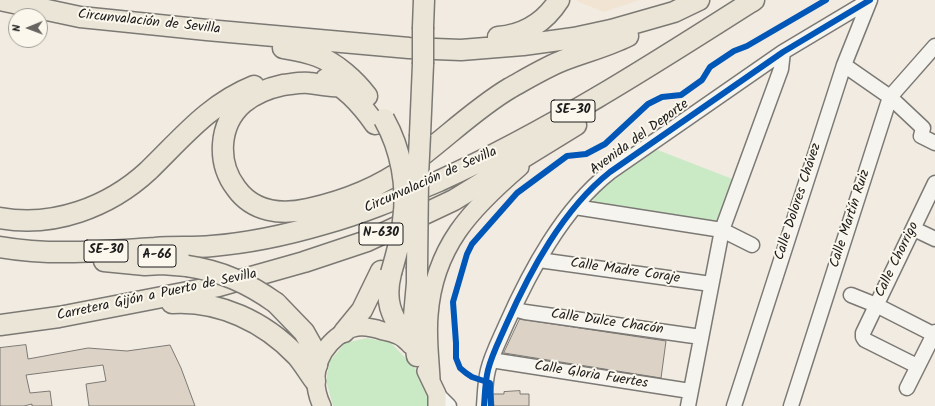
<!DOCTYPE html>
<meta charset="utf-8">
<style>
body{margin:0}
#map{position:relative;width:935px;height:406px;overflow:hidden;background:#f1ebe1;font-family:Kalam,sans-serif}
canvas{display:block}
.north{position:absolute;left:8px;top:8px;width:40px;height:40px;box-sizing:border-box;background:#fbf7ec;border:1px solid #a29f99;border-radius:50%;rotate:269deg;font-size:11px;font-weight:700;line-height:16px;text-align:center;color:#1c1c1c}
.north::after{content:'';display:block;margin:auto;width:14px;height:18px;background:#676461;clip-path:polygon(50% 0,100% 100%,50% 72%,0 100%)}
</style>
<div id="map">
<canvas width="935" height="406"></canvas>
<div class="north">N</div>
</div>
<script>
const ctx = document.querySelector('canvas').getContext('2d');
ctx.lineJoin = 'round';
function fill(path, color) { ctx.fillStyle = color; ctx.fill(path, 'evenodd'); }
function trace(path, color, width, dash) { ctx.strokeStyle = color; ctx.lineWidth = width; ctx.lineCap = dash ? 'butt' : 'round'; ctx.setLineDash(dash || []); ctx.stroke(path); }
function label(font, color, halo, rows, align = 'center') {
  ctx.font = font + ' Kalam,sans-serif'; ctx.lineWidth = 4; ctx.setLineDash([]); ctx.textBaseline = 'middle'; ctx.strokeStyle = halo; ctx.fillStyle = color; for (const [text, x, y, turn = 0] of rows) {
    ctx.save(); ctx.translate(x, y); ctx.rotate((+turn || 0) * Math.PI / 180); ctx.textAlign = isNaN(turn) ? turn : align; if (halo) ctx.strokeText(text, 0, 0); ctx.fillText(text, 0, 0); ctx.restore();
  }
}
fill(new Path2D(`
 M577 0H639L604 12 577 1Z`), '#f2e4d2');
fill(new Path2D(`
 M655 149 735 180 719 223 592 203C595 188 641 158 655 149Z
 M367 338 391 343 415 368 428 398 427 406H333L326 380 330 361 345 343Z`), '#caeac6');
const building = new Path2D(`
 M520 319 666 341 661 378 504 353Z
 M26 345 28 359 88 348 127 351 170 345 181 368 195 406H89L86 384 106 381 103 365 26 375 30 393 50 391 52 406H32V404L24 406H0V348Z
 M520 391V394H529V406H494L493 394H504V392Z`);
fill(building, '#dcd3c6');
trace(building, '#7c7975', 1);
const minor = new Path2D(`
 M844 65 890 97 923 128 921 136 935 143
 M575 207 722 230 752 245
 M914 229 935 239
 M539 260 711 284
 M851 295 876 305 935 335
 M514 309 525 312 701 337
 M491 360 690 391
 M917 366 865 340 863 337V333L935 183
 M907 388 935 332
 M437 394 449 406
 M484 406C485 394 485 382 488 370 492 354 500 339 506 325 530 271 563 209 610 172L783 52 870 0
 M688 406 722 230 781 69 783 52
 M734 406 844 65 870 0
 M791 406 890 97 935 46`);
const major = new Path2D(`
 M426 371 437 394V406
 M431 379C430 358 427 337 429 315 434 247 471 209 520 167
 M322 406C310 381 316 354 337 337 342 334 347 329 353 328 363 325 374 328 383 331 394 333 404 336 410 345`);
const highway = new Path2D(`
 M0 0 80 17 110 20 207 30 409 48 461 50 523 45 574 38 611 30 674 12 699 0
 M423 27 424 0
 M498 37C524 35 545 22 559 0
 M283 48C294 50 306 52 317 56 336 63 355 80 367 96
 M326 79C347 87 363 107 375 124
 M338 86C328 87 319 84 309 83 301 82 292 84 283 85 269 88 254 94 243 103 218 125 217 163 236 188 253 212 281 215 308 209 344 201 378 188 408 166 443 141 473 110 510 88 528 78 546 67 564 60 585 52 608 46 628 36
 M420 135 423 64
 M0 218C53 228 109 207 148 171 182 138 209 104 254 86
 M0 247C51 256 104 251 155 248 174 246 193 248 212 246 248 243 290 234 324 224 364 213 401 197 439 181 549 131 652 65 754 0
 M104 261 145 265 162 264 187 266
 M417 269V283L413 327 417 356
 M391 273C384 301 391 315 406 339
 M172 303C219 300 265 322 297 356 303 363 309 373 315 381
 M276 303 304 332 313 348 317 365
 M0 325 59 317 219 286 304 262 367 241 454 200 576 125
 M344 332 362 310 381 271`);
trace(minor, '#7c7975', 17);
trace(major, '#7c7975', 20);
trace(highway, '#7c7975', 23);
trace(minor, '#f5f4ef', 14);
trace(major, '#eae5d6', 17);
trace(highway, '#eae5d6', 20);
const highwayBridge = new Path2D(`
 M423 64V27
 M384 119C401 149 408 187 403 221 401 239 396 256 391 273
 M187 266C221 271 248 283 276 303
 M417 269 418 176 420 135`);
trace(highwayBridge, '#7c7975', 23, []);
trace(highwayBridge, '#eae5d6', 20);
trace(new Path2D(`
 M484 406C485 394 485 382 488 370 492 354 500 339 506 325 530 271 563 209 610 172L783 52 870 0
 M491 406 490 383 472 377 466 373 460 368 456 358V343L453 302 467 254 472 244 517 193 567 156 586 154 605 144 648 104 662 97 681 95 702 80 710 67 734 51 747 46 826 0`), '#0057b8', 6);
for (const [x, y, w] of [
 [573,111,44],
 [381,234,44],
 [106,251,44],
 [157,256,38]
]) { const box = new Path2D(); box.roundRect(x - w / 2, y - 11, w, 22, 3); ctx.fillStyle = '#fbf7ec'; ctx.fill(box); trace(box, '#1c1c1c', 1); }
label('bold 13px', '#1c1c1c', null, [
 ["SE-30",573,111],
 ["N-630",381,234],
 ["SE-30",106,251],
 ["A-66",157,256]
]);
label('14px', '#1c1c1c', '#fbf7ec', [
 ["Circunvalación de Sevilla",149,23,6],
 ["Avenida del Deporte",640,138,-36],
 ["Circunvalación de Sevilla",431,181,-24],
 ["Calle Dolores Chávez",799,202,-72],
 ["Calle Martín Ruiz",851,219,-72],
 ["Calle Chorrigo",898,260,-64],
 ["Calle Madre Coraje",625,272,8],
 ["Carretera Gijón a Puerto de Sevilla",157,296,-12],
 ["Calle Dulce Chacón",607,323,8],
 ["Calle Gloria Fuertes",591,376,9]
]);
</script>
